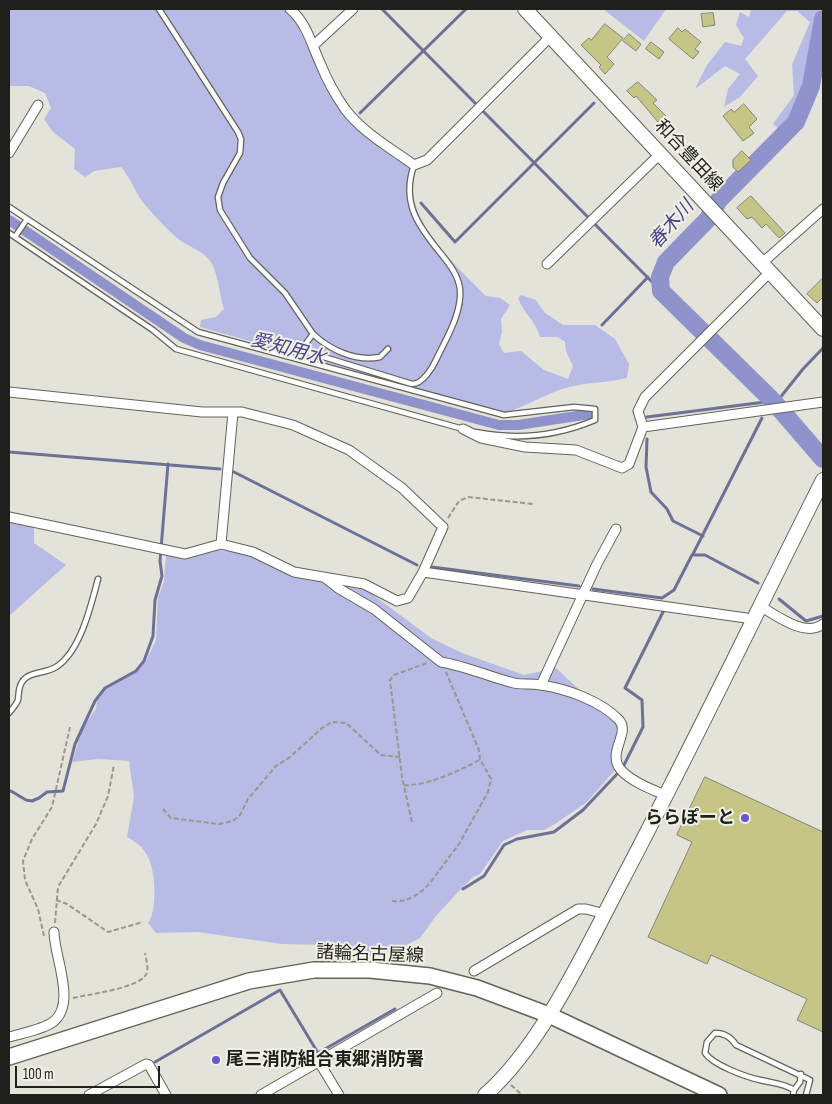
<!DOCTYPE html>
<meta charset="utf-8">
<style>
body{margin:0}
#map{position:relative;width:832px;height:1104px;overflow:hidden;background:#e3e3d9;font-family:"Sofia Sans Condensed",sans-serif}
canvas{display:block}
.frame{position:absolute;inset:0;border:10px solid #1f1f1b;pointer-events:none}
.scale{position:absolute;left:15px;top:1066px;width:145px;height:22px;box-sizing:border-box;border:2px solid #1f1f1b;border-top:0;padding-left:6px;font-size:15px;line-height:18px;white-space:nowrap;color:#1f1f1b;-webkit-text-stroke:4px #f0f0e6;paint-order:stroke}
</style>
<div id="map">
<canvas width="832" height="1104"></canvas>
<div class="frame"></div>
<div class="scale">100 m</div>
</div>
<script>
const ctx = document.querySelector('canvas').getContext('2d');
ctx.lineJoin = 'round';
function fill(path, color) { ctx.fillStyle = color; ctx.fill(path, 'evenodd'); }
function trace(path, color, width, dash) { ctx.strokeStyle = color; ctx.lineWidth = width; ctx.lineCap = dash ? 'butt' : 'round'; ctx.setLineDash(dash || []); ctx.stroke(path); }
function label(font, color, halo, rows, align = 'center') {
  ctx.font = font + ' "Sofia Sans Condensed","Noto Sans JP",sans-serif'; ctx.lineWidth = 4; ctx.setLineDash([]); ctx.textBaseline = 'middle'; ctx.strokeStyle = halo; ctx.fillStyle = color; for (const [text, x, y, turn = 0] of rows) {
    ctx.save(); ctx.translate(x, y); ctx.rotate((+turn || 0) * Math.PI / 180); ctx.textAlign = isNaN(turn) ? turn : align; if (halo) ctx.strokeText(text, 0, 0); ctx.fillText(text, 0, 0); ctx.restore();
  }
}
fill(new Path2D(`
 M9 9H283L296 20 334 100 408 165 414 175C404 221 457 266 486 296L500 298 510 305 501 319 502 332 499 344 504 353 521 351 544 370 568 379 573 366 566 351 565 342 558 337H540C536 321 523 313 518 298L521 295 536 300 545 313 563 325H595L615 339 629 364 627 378C608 383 588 382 569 387 546 393 526 407 504 413L200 327 201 320 216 317 224 309C219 294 219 278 212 264 205 252 192 248 181 241 172 235 141 203 137 193 132 183 128 176 121 167L94 171 85 177 74 169 75 149 53 132 44 119 51 108 45 93 29 86H9Z
 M603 9H666L644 41Z
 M751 9H820C814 50 814 101 782 131L773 124 794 95 792 65 810 22 797 11H787L745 59 758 76 740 97 724 107 728 89 740 74 725 66 695 89 707 65 725 42 741 46 744 38 736 25 740 12 749 17Z
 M9 520 34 524V543L66 565 9 616Z
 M213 550 236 551 321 580 328 585 364 588 431 638 462 653 524 675 556 668 617 725C617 742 606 753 615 770L587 802 555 824 544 830H527L503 841 480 874 473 877 458 892 436 916 420 938 401 948 371 956 327 945 282 944 197 932 156 933 148 923C158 910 156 865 145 852 141 845 134 841 127 837L134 797 129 761 98 759 72 762 83 727 96 709 97 701 106 689 138 671 146 661 156 640 158 597 164 582 166 555 193 557Z`), '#b8bbe5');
trace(new Path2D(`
 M382 9 661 291
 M360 113 466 9
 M421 203 455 242 594 103
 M602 325 648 277
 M647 417 773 401 779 399 803 369 823 348
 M647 439 646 467 651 492 667 509 673 521 703 536
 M9 452 220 469
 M234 472 417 565
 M693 554 762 418
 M432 567 579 586
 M593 589 662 598 674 590 692 555H705L758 583
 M779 599 806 621 823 616
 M623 767 643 727 642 700 625 688 664 610
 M9 792 11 791 26 800 32 801 39 798 47 792 63 791 75 744 95 701 105 688 136 671 144 661 153 636 155 600 162 576 160 561 168 464
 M463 889 484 876 504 845 517 839 554 832 583 810 618 773
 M155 1062 280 990 318 1053 395 1009`), '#6e7096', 3);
trace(new Path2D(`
 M9 220 184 338 200 345 499 425H518L590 414`), '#9093cb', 10);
trace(new Path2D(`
 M823 19 811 86 796 122 719 200 708 219 666 262 660 277 661 291 773 401 823 459`), '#9093cb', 18);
const building = new Path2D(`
 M713 13 715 25 703 27 701 14Z
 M605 24 623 38 607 57 614 64 605 74 599 67 601 65 581 45 589 38 591 40Z
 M678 28 682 32 685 29 701 42 695 49 699 52 693 59 669 39Z
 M629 34 641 44 636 51 623 41Z
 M651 42 664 52 659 59 646 49Z
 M638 82 657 100 653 103 666 116 658 122 636 96 634 98 627 91Z
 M744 104 757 119 749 127 754 133 743 141 723 116 731 109 734 112Z
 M742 151 751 160 738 172 733 167V160Z
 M751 196 785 233 779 238 766 224 762 228 752 217 747 219 737 208Z
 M823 278V297L817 303 807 294Z
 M705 777 823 832V1032L797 1020 807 999 711 955 707 964 648 937 692 842 677 835Z`);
fill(building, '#c5c586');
trace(building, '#83847b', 1);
const lane = new Path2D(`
 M159 9 238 132 241 139 240 153 223 183 218 197 220 210 250 258 285 293 313 334 301 350 412 384C423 384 433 367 437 358 447 337 462 313 460 289 458 275 450 265 442 255 418 226 401 203 414 165
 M9 207 198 332 504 415 574 407 595 409V420C557 436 515 440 475 432
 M9 233 153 330 176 349 463 429
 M15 237 27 219
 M313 334C330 350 356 362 380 357L388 349
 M9 713C12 709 16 705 18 700 19 694 18 688 22 682 29 671 45 674 56 667 80 652 91 606 98 579
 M794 1090 800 1082 801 1074
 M793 1095 794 1090C783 1083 773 1083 760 1080 746 1077 713 1065 705 1053L707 1042 715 1033C725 1033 731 1037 736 1045L810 1080 806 1095`);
const street = new Path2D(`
 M290 9C307 23 312 46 321 65 327 80 336 96 345 109 362 132 392 149 414 165L427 160 550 37
 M314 45 353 9
 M9 153 38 105
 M547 264 660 154
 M761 264 823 209
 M9 392 202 412H242L293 425 349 450 402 488 443 527 423 572 408 598 397 601 364 584 294 572 253 552 221 544 185 554 9 517
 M643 427 823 402
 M463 429 481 438 525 447 576 450 622 468 629 464 643 427 638 411 645 397 770 272
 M221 544 233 412
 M423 572 753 619
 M325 578 338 588 374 609 441 662C466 666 489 677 514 683 522 685 531 683 540 685 565 688 601 701 619 720 631 733 606 753 621 770 632 782 651 789 667 796
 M760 606C776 615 805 638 823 624
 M541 685 597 564 616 529
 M474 971 578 909H586L605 914
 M9 1037C22 1033 42 1030 53 1022 77 1004 54 956 54 932
 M319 1062 339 1095
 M89 1095 146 1064 149 1065 166 1095
 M261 1095 437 993`);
const secondary = new Path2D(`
 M525 9 823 329
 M485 1095C541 1046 584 953 619 886 690 752 755 615 823 480`);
const primary = new Path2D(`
 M9 1057 249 981 314 970H370L430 976 477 988 549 1015 719 1095`);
trace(lane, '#62635a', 7);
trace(street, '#62635a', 11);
trace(secondary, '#62635a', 16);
trace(primary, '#62635a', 18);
trace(new Path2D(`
 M448 518 459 501 468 497 533 504
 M404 785C424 787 462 770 479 760
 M163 809 171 818 219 824 233 821 240 815 248 799 276 766 290 757 322 728 332 722 346 723 381 755 400 757
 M412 822 402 777 390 680 394 675 427 663
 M56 900 67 904 108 932 143 922
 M392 901C407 903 420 894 430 883L459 844 488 792 491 779 480 759 479 750 446 672
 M55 923 58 887 96 824 108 796 114 765
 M44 936 38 909 25 880 23 861 32 839 52 807 70 727
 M73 998C90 994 134 989 145 976 150 972 146 959 145 953
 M511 1085 522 1095`), '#989890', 2, [5, 2.5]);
trace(lane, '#fff', 4.5);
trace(street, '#fff', 9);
trace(secondary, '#fff', 14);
trace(primary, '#fff', 15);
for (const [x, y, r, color] of [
 [745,818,5,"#6258d1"],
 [216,1060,5,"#6258d1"]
]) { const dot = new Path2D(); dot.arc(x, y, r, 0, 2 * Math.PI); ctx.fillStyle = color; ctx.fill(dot); trace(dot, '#f0f0e6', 2); }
label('18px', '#1f1f1b', '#f0f0e6', [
 ["和合豊田線",688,156,47],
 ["諸輪名古屋線",370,955,2]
]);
label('bold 18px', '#1f1f1b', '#f0f0e6', [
 ["ららぽーと",735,818],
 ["尾三消防組合東郷消防署",226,1060,"left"]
], 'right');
label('italic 19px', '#454389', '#f0f0e6', [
 ["春木川",672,225,-49],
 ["愛知用水",288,350,15]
]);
</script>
